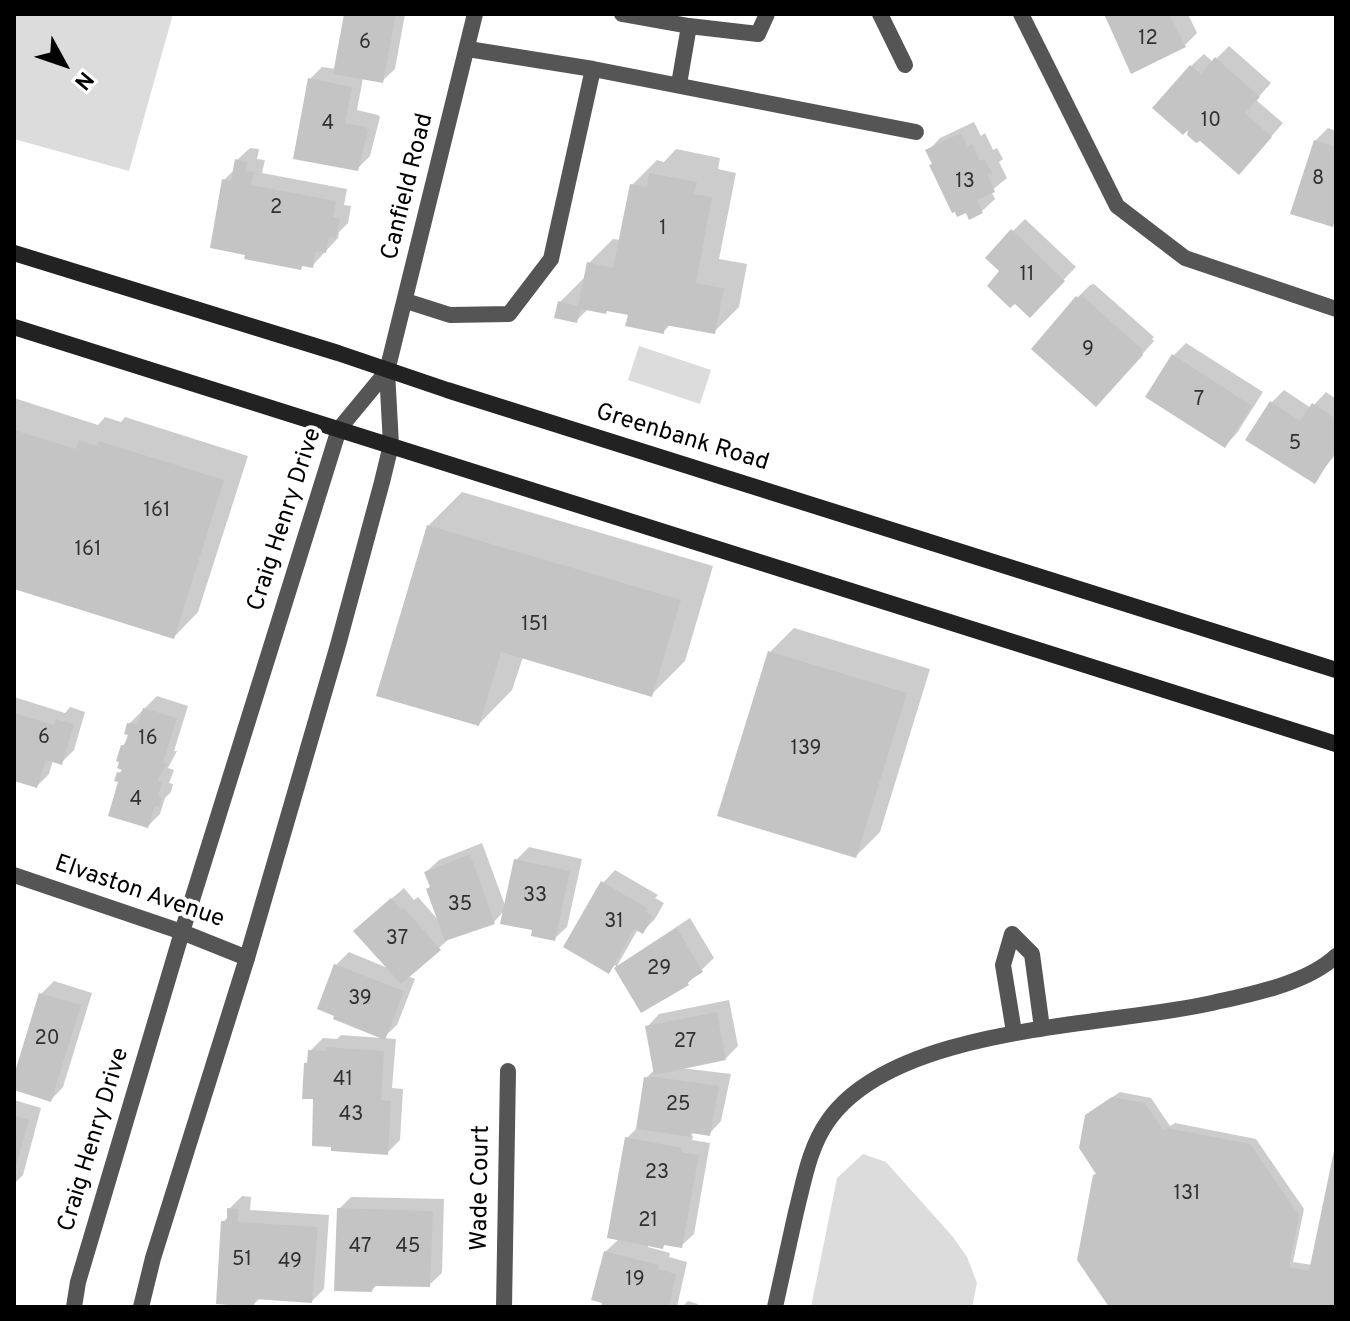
<!DOCTYPE html>
<style>
body{margin:0}
#map{position:relative;width:1350px;height:1321px;overflow:hidden;background:#fff;font-family:Overpass,sans-serif}
canvas{display:block}
.frame{position:absolute;inset:0;border:16px solid #000;pointer-events:none}
.north{position:absolute;left:24px;top:24px;width:80px;height:80px;-webkit-text-stroke:6px #fff;paint-order:stroke;rotate:130deg;font-size:22px;font-weight:700;line-height:32px;text-align:center;color:#000}
.north::after{content:'';display:block;margin:auto;width:28px;height:36px;background:#000;clip-path:polygon(50% 0,100% 100%,50% 72%,0 100%)}
</style>
<div id="map">
<canvas width="1350" height="1321"></canvas>
<div class="frame"></div>
<div class="north">N</div>
</div>
<script>
const ctx = document.querySelector('canvas').getContext('2d');
ctx.lineJoin = 'round';
function fill(path, color) { ctx.fillStyle = color; ctx.fill(path, 'evenodd'); }
function trace(path, color, width, dash) { ctx.strokeStyle = color; ctx.lineWidth = width; ctx.lineCap = dash ? 'butt' : 'round'; ctx.setLineDash(dash || []); ctx.stroke(path); }
function label(font, color, halo, rows, align = 'center') {
  ctx.font = font + ' Overpass,sans-serif'; ctx.lineWidth = 8; ctx.setLineDash([]); ctx.textBaseline = 'middle'; ctx.strokeStyle = halo; ctx.fillStyle = color; for (const [text, x, y, turn = 0] of rows) {
    ctx.save(); ctx.translate(x, y); ctx.rotate((+turn || 0) * Math.PI / 180); ctx.textAlign = isNaN(turn) ? turn : align; if (halo) ctx.strokeText(text, 0, 0); ctx.fillText(text, 0, 0); ctx.restore();
  }
}
fill(new Path2D(`
 M14 14H173L129 171 14 139Z
 M639 346 711 370 700 404 628 380Z
 M863 1154 886 1162 953 1237 967 1257 977 1283 972 1307H811L837 1178Z`), '#dcdcdc');
fill(new Path2D(`
 M346 14H405L395 69 382 81 363 78 357 110 378 115 380 117 370 156 357 169 310 79 322 67 336 69Z
 M1106 14H1188L1197 33 1185 45Z
 M1229 46 1271 83 1256 100 1283 123 1251 160 1191 66 1204 54 1213 62Z
 M974 122 981 136 985 133 993 150 997 148 1003 159 999 162 1007 178 991 191 995 199 982 211 934 163 928 151 940 138Z
 M1328 128 1336 131V221L1332 225 1315 141Z
 M250 148 259 149 257 159 265 160 262 173 347 189 344 205 351 206 348 223 339 232 338 238 312 266 304 264 300 268 224 180 235 169 237 160Z
 M676 149 720 158 718 169 736 173 719 259 747 264 739 307 714 332 671 324 663 332 630 313 589 308 576 321 560 302 584 278 589 263 613 239 621 240 632 185 657 160 664 162Z
 M1025 219 1076 267 1029 315 1015 301 1002 271 1013 231Z
 M1094 284 1154 337 1152 339 1154 341 1109 392 1034 349 1078 297 1090 285Z
 M1186 343 1263 392 1237 433 1225 446 1174 355Z
 M1284 390 1311 408 1326 392 1336 399V454L1314 481 1272 402Z
 M14 398 98 425 105 417 121 422 125 417 248 456 198 612 174 637 14 587Z
 M462 492 713 566 685 661 651 695 523 657 512 690 479 724 428 526Z
 M794 628 930 669 880 832 856 856 770 652Z
 M157 696 188 706 174 751H177L168 768 174 770 169 783 173 784 171 792 165 798 160 814 148 826 120 781 119 773 124 768 122 746 128 740 129 724Z
 M14 697 65 713 70 707 85 712 74 750 61 763 53 760 49 774 37 786 14 779Z
 M482 843 506 908 516 860 529 847 582 859 567 927 554 939 505 910 494 922 451 937 408 976 415 979 397 1025 384 1037 336 965 349 952 390 969 368 919 404 888 414 900 418 897 440 922 426 872 439 860Z
 M615 870 658 895 655 898 664 903 655 919 643 931 638 929 617 966 690 918 714 958 688 983 642 1010 615 965 609 971 603 883Z
 M54 981 92 993 63 1087 51 1100 14 1088V1082L41 994Z
 M729 1000 738 1046 725 1059 681 1068 731 1074 721 1121 709 1134 694 1132 691 1135 693 1136 692 1140 710 1143 694 1234 681 1246 666 1243 662 1247 648 1244V1247L670 1253 669 1257 687 1262 677 1307H603L605 1252 619 1239 627 1138 638 1127 646 1078 655 1069 647 1027 659 1014Z
 M341 1035 396 1039 392 1088 403 1089 400 1140 387 1153 315 1098 306 1063 309 1060 310 1051 323 1038 337 1039Z
 M1120 1092 1151 1098 1170 1126 1175 1123 1256 1139 1304 1209 1293 1262 1313 1265 1336 1144V1307H1111L1093 1110Z
 M14 1100 41 1108 23 1175 14 1184Z
 M242 1196 251 1197 250 1210 329 1215 324 1289 312 1301 260 1298 254 1304 223 1222 229 1216V1209Z
 M351 1197 444 1199 442 1273 429 1285 378 1284 372 1290 339 1209Z
 M688 1301 698 1304 697 1307H682Z`), '#0003');
fill(new Path2D(`
 M344 14H396L383 83 333 74Z
 M1104 14H1169L1186 47 1131 74Z
 M1215 57 1260 97 1245 113 1272 137 1239 175 1200 141 1196 143 1187 135 1188 130 1183 135 1152 108 1190 65 1201 74Z
 M308 78 352 87 345 123 366 127 368 131 358 171 293 159Z
 M961 133 968 147 972 144 980 161 985 159 992 173 988 175 995 192 977 200 983 213 969 220 966 213 957 217 955 212 952 213 929 165 932 164 925 150Z
 M1314 140 1336 147V217L1333 227 1290 214Z
 M235 159 247 162 246 171 254 172 251 185 336 201 333 217 340 219 336 238 329 237 326 253 316 251 313 268 302 266 301 270 244 259 245 255 210 248 222 179 231 181Z
 M649 173 697 182 694 194 712 197 696 283 724 288 715 334 665 325 664 334 625 326 628 315 607 311 606 314 581 309 577 323 554 318 558 301 578 306 587 262 613 268 630 184 647 187Z
 M1011 229 1065 281 1030 318 1015 304 1010 308 987 286 999 271 985 258Z
 M1081 295 1143 350 1141 352 1143 355 1096 407 1031 349 1076 296 1079 298Z
 M1172 354 1252 406 1225 448 1145 397Z
 M1270 401 1300 421 1312 403 1336 419V450L1315 484 1245 440Z
 M14 430 76 449 79 440 97 446 99 441 224 480 174 639 14 589Z
 M427 525 681 600 652 697 501 652 479 726 376 696Z
 M768 651 907 693 856 858 717 816Z
 M143 708 177 718 163 763 167 764 157 781 162 782 158 796 162 797 159 807 155 806 148 828 108 816 118 782 114 781 117 772 121 773 122 770 117 768 119 762 116 761 121 745 124 746 128 735 124 734 127 723 138 724Z
 M14 713 54 725 56 719 74 724 62 765 46 760 37 788 14 781Z
 M470 854 495 924 445 941 426 889 430 887 424 872Z
 M514 859 570 871 555 941 531 936 532 930 500 924Z
 M601 881 647 908 645 911 653 916 643 934 634 929 609 974 563 947Z
 M391 898 401 910 404 908 441 950 401 984 353 931Z
 M677 928 703 972 687 982 689 985 641 1013 614 968Z
 M334 964 404 991 385 1040 333 1019 334 1016 317 1009Z
 M39 993 81 1005 51 1102 14 1090V1075Z
 M717 1012 726 1060 654 1075 645 1026Z
 M326 1047 384 1051 381 1100 391 1101 388 1155 331 1151V1147L312 1146 313 1099H302L304 1063H307L308 1050 326 1051Z
 M650 1076 719 1086 710 1136 691 1133V1137L636 1129 644 1077 650 1078Z
 M1112 1097 1145 1103 1164 1131 1167 1128 1250 1144 1299 1215 1289 1267 1309 1271 1336 1141V1307H1109L1077 1260 1093 1175 1096 1174 1079 1148 1085 1115Z
 M14 1116 29 1120 15 1169H14Z
 M625 1137 682 1148 681 1152 699 1155 682 1248 664 1245 663 1249 607 1238Z
 M227 1208 239 1209 238 1222 318 1227 312 1303 255 1299 254 1307 216 1304 221 1221H227Z
 M337 1208 433 1211 430 1287 373 1286 372 1292 334 1291Z
 M604 1251 659 1265 658 1269 676 1274 669 1307H601L602 1303 591 1300Z`), '#c4c4c4');
trace(new Path2D(`
 M622 14 689 26 679 84
 M880 14 905 65
 M689 26 758 34 767 14
 M468 49 593 69
 M406 301 450 315 509 314 551 259 593 69 916 132
 M1014 1032 1003 965 1012 934 1032 954 1042 1028
 M775 1307C782 1275 789 1244 796 1212 804 1181 809 1148 828 1121 895 1025 1106 1027 1212 1003 1251 994 1306 984 1336 956`), '#555', 16);
trace(new Path2D(`
 M1021 14 1117 206 1185 258 1336 309
 M14 875 182 932 247 958
 M504 1307 508 1071`), '#555', 16);
trace(new Path2D(`
 M74 1307 78 1282 182 932 339 429 387 371
 M141 1307 153 1258 247 958 338 645 382 482 391 445 387 371 475 14`), '#555', 16);
trace(new Path2D(`
 M14 253 338 353 447 390 1336 670
 M14 327 1336 744`), '#222', 16);
label('20px', '#313131', null, [
 ["12",1148,40],
 ["6",365,44],
 ["10",1211,122],
 ["4",328,125],
 ["8",1318,180],
 ["13",965,183],
 ["2",276,209],
 ["1",663,230],
 ["11",1027,276],
 ["9",1088,351],
 ["7",1199,401],
 ["5",1295,445],
 ["161",157,512],
 ["161",88,551],
 ["151",535,626],
 ["6",44,739],
 ["16",148,740],
 ["139",806,750],
 ["4",136,801],
 ["33",535,897],
 ["35",460,906],
 ["31",614,923],
 ["37",397,940],
 ["29",659,970],
 ["39",360,1000],
 ["20",47,1040],
 ["27",685,1043],
 ["41",343,1081],
 ["25",678,1106],
 ["43",351,1116],
 ["23",657,1174],
 ["131",1187,1195],
 ["21",648,1222],
 ["47",360,1248],
 ["45",408,1248],
 ["51",242,1261],
 ["49",290,1263],
 ["19",635,1281]
]);
label('24px', '#000', '#fff', [
 ["Canfield Road",409,187,-76],
 ["Greenbank Road",682,439,17],
 ["Craig Henry Drive",286,520,-72],
 ["Elvaston Avenue",139,893,19],
 ["Craig Henry Drive",95,1140,-73],
 ["Wade Court",482,1188,-89]
]);
</script>
